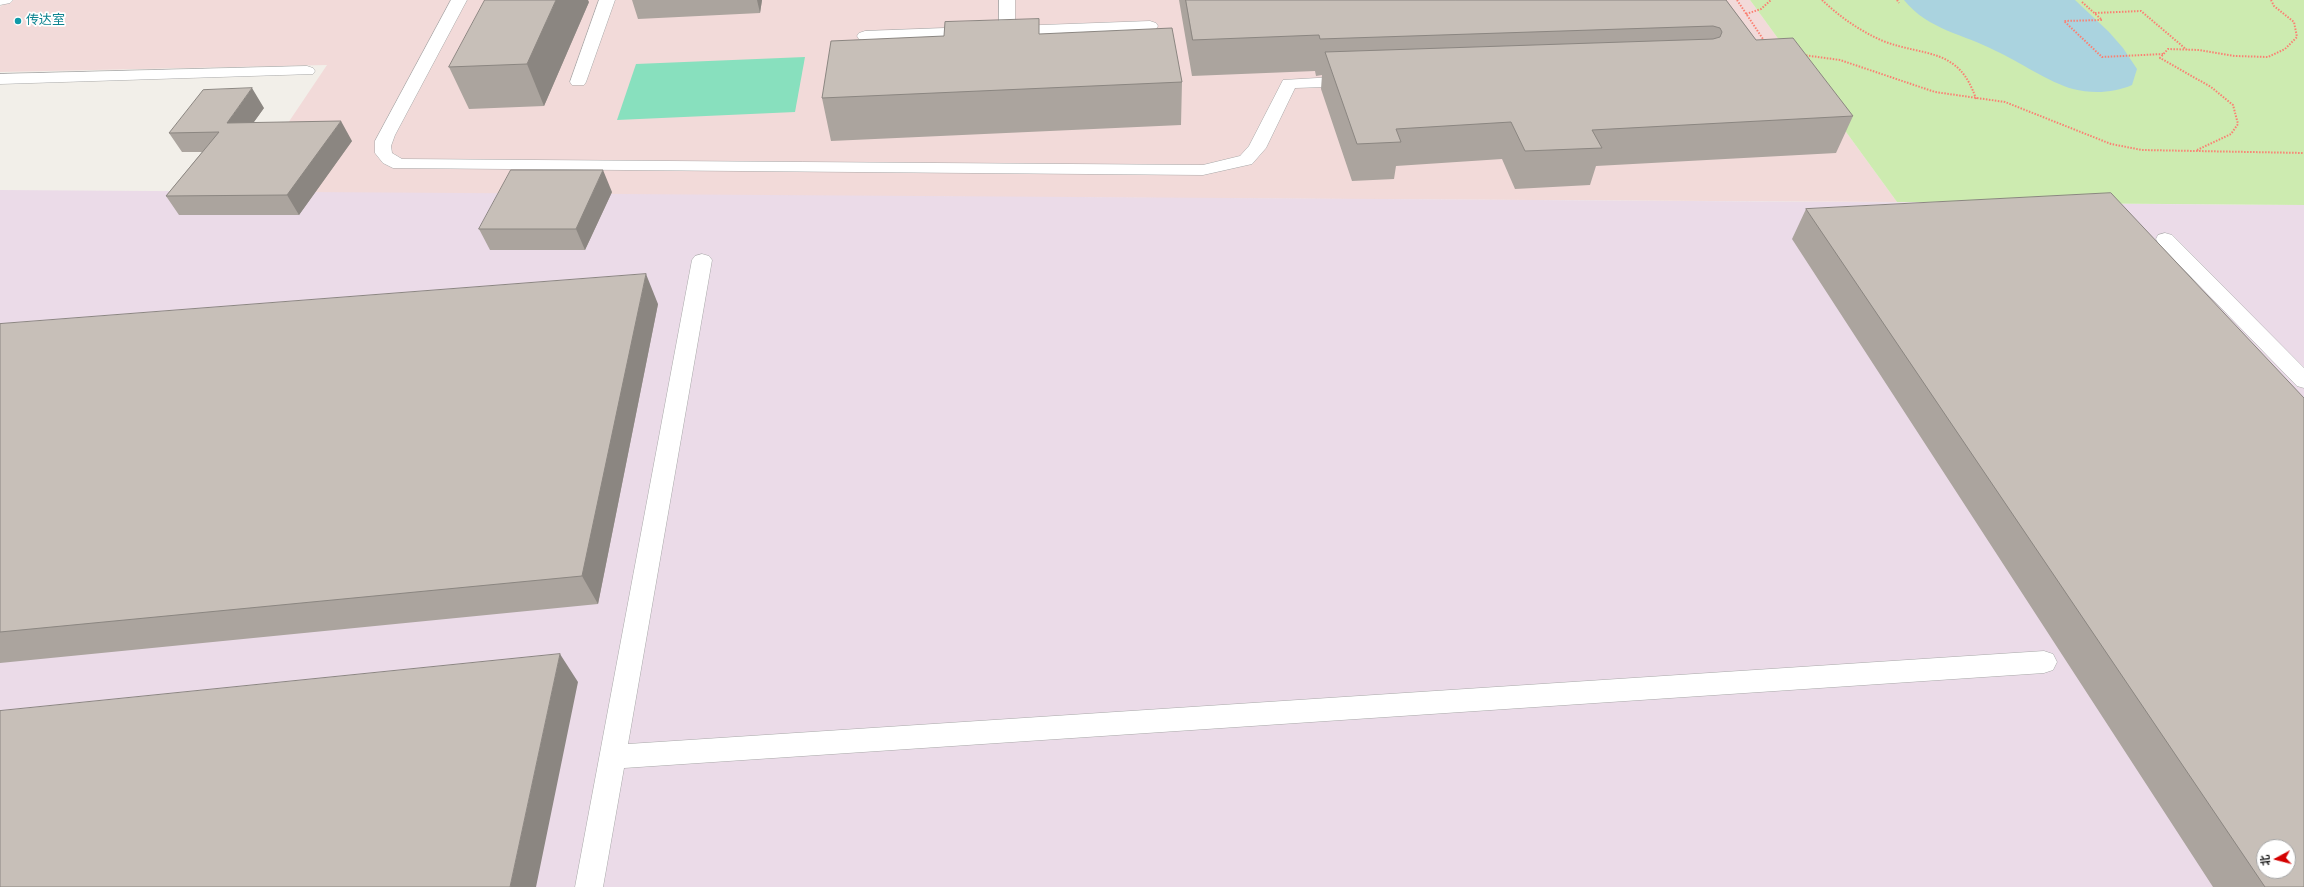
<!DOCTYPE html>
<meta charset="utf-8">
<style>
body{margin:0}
#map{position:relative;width:2304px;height:887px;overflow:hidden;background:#f2efe9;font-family:Jost,"Noto Sans SC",sans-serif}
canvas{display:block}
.north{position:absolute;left:2256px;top:839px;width:40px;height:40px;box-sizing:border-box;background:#fff;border:1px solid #a7a7a7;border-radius:50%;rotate:263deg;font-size:11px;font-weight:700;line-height:16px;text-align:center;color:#222}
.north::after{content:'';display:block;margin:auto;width:14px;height:18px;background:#d40000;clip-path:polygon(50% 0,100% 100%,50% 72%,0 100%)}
</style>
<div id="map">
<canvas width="2304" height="887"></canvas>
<div class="north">北</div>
</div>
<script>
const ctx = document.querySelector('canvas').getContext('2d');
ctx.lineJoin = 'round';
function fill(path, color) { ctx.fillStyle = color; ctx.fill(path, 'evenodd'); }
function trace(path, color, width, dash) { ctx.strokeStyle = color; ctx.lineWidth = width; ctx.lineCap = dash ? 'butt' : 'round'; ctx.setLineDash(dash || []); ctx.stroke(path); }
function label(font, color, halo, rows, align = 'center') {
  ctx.font = font + ' Jost,"Noto Sans SC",sans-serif'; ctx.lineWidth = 3.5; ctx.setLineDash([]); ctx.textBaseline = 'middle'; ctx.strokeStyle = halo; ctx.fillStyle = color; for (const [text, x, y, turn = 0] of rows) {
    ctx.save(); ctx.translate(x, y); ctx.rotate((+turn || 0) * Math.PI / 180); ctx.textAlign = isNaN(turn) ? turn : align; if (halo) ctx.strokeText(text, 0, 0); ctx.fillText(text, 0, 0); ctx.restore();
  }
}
fill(new Path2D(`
 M7 0H1750L1897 202 241 193 327 65 0 72V7Z`), '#f2dad9');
fill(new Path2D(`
 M0 190 2304 205V887H0ZM2264 847H2288V871H2264Z`), '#ebdbe8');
fill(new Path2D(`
 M1750 0H2304V205L1897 202Z`), '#cdebb0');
fill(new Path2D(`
 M805 57 795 112 617 120 636 64Z`), '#88e0be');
fill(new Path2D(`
 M1904 0H2075L2109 32 2123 48 2137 69 2132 85C2114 93 2092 94 2073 89 2050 83 2018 61 1996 51 1964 34 1928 30 1904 0Z`), '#aad3df');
const lane = new Path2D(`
 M0 0H13L10 3 0 5Z
 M451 0H467L395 135 391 146 392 153 402 159 1203 165 1240 156 1249 146 1283 80 1352 76 1358 78 1360 81 1358 84 1352 86 1295 88 1266 148 1252 164 1203 175 393 168 383 163 375 153V141Z
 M599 0H615L586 82 584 85H572L570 82Z
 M999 0H1015V26L1150 21 1156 23 1158 26 1156 29 1150 31 1007 36 1001 34 999 31Z
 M973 27 979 29 981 32 979 35 865 41 859 39 857 36 859 33 865 31Z
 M307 66 313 68 315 71 313 74 0 84V74Z
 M2165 233 2172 235 2304 368V388L2297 386 2158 243 2156 239 2158 235Z
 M702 254 709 256 712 260 628 744 2044 651 2053 654 2057 662 2053 670 2044 673 624 768 603 887H575L692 260 695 256Z`);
trace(lane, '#a9a9a9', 1);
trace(new Path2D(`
 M1737 0 1765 42
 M1822 0C1840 17 1860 31 1883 41 1925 57 1959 47 1976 99
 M1897 0 1899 3
 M2082 2 2102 20 2064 21 2102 57 2163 54
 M2095 13 2141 11 2187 50
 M1746 14 1761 9 1771 0
 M1803 55 1840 60 1935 92 2005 102 2111 144 2142 150 2304 153
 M2197 150 2231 134 2238 124 2233 105 2211 87 2160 58 2168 49 2199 50 2235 56 2268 57 2285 49 2297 37 2294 22 2274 6 2271 0`), '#fa8072', 2, [1.5, 1.5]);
fill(lane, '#fff');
fill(new Path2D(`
 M632 0H762L760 13 638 19Z
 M1179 0H1726L1756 40 1853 116 1836 153 1596 166 1590 185 1515 189 1502 159 1396 166 1394 179 1352 181 1321 89 1322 75 1316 76 1315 71 1192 76Z
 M589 2 544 106 469 109 449 67Z
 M1040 34 1182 82 1181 125 831 141 822 98 944 36Z
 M264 108 253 123 352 141 299 215H179L166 196 202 152H182L169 133Z
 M612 192 585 250H490L479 229Z
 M1806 209 2304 887H2213L1792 239Z
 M658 304 598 604 0 663V324Z`), '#aba49e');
fill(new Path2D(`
 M556 0H588L589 2 544 106 527 64Z
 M757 0H762L760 13Z
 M252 88 264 108 239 143 227 123Z
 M341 121 352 141 299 215 287 195Z
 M603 170 612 192 585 250 576 229Z
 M646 274 658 304 598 604 582 576Z
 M560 654 578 682 536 887H510Z`), '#8b8681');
const building = new Path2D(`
 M485 0H556L527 64 449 67Z
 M1186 0H1726L1756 40 1793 38 1853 116 1592 130 1602 148 1525 151 1511 122 1396 129 1401 142 1357 144 1325 52 1713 39 1720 37 1722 32 1720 28 1713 26 1320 39 1319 35 1193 40Z
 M1039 19V34L1172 28 1182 82 822 98 831 41 944 36 945 22Z
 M252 88 227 123 341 121 287 195 166 196 219 132 169 133 203 90Z
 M511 170H603L576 229H479Z
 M2111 193 2304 398V887H2265L1806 209ZM2264 847H2288V871H2264Z
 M646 274 582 576 0 632V324Z
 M560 654 510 887H0V711Z`);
fill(building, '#c7bfb8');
trace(building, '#8b8681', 1);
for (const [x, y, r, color] of [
 [18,21,4,"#0f9aa8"]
]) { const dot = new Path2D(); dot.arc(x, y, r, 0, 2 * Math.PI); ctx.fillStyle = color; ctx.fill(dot); trace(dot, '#fff', 1.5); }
label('13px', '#0d838f', '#fff', [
 ["传达室",26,21]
], 'left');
</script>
